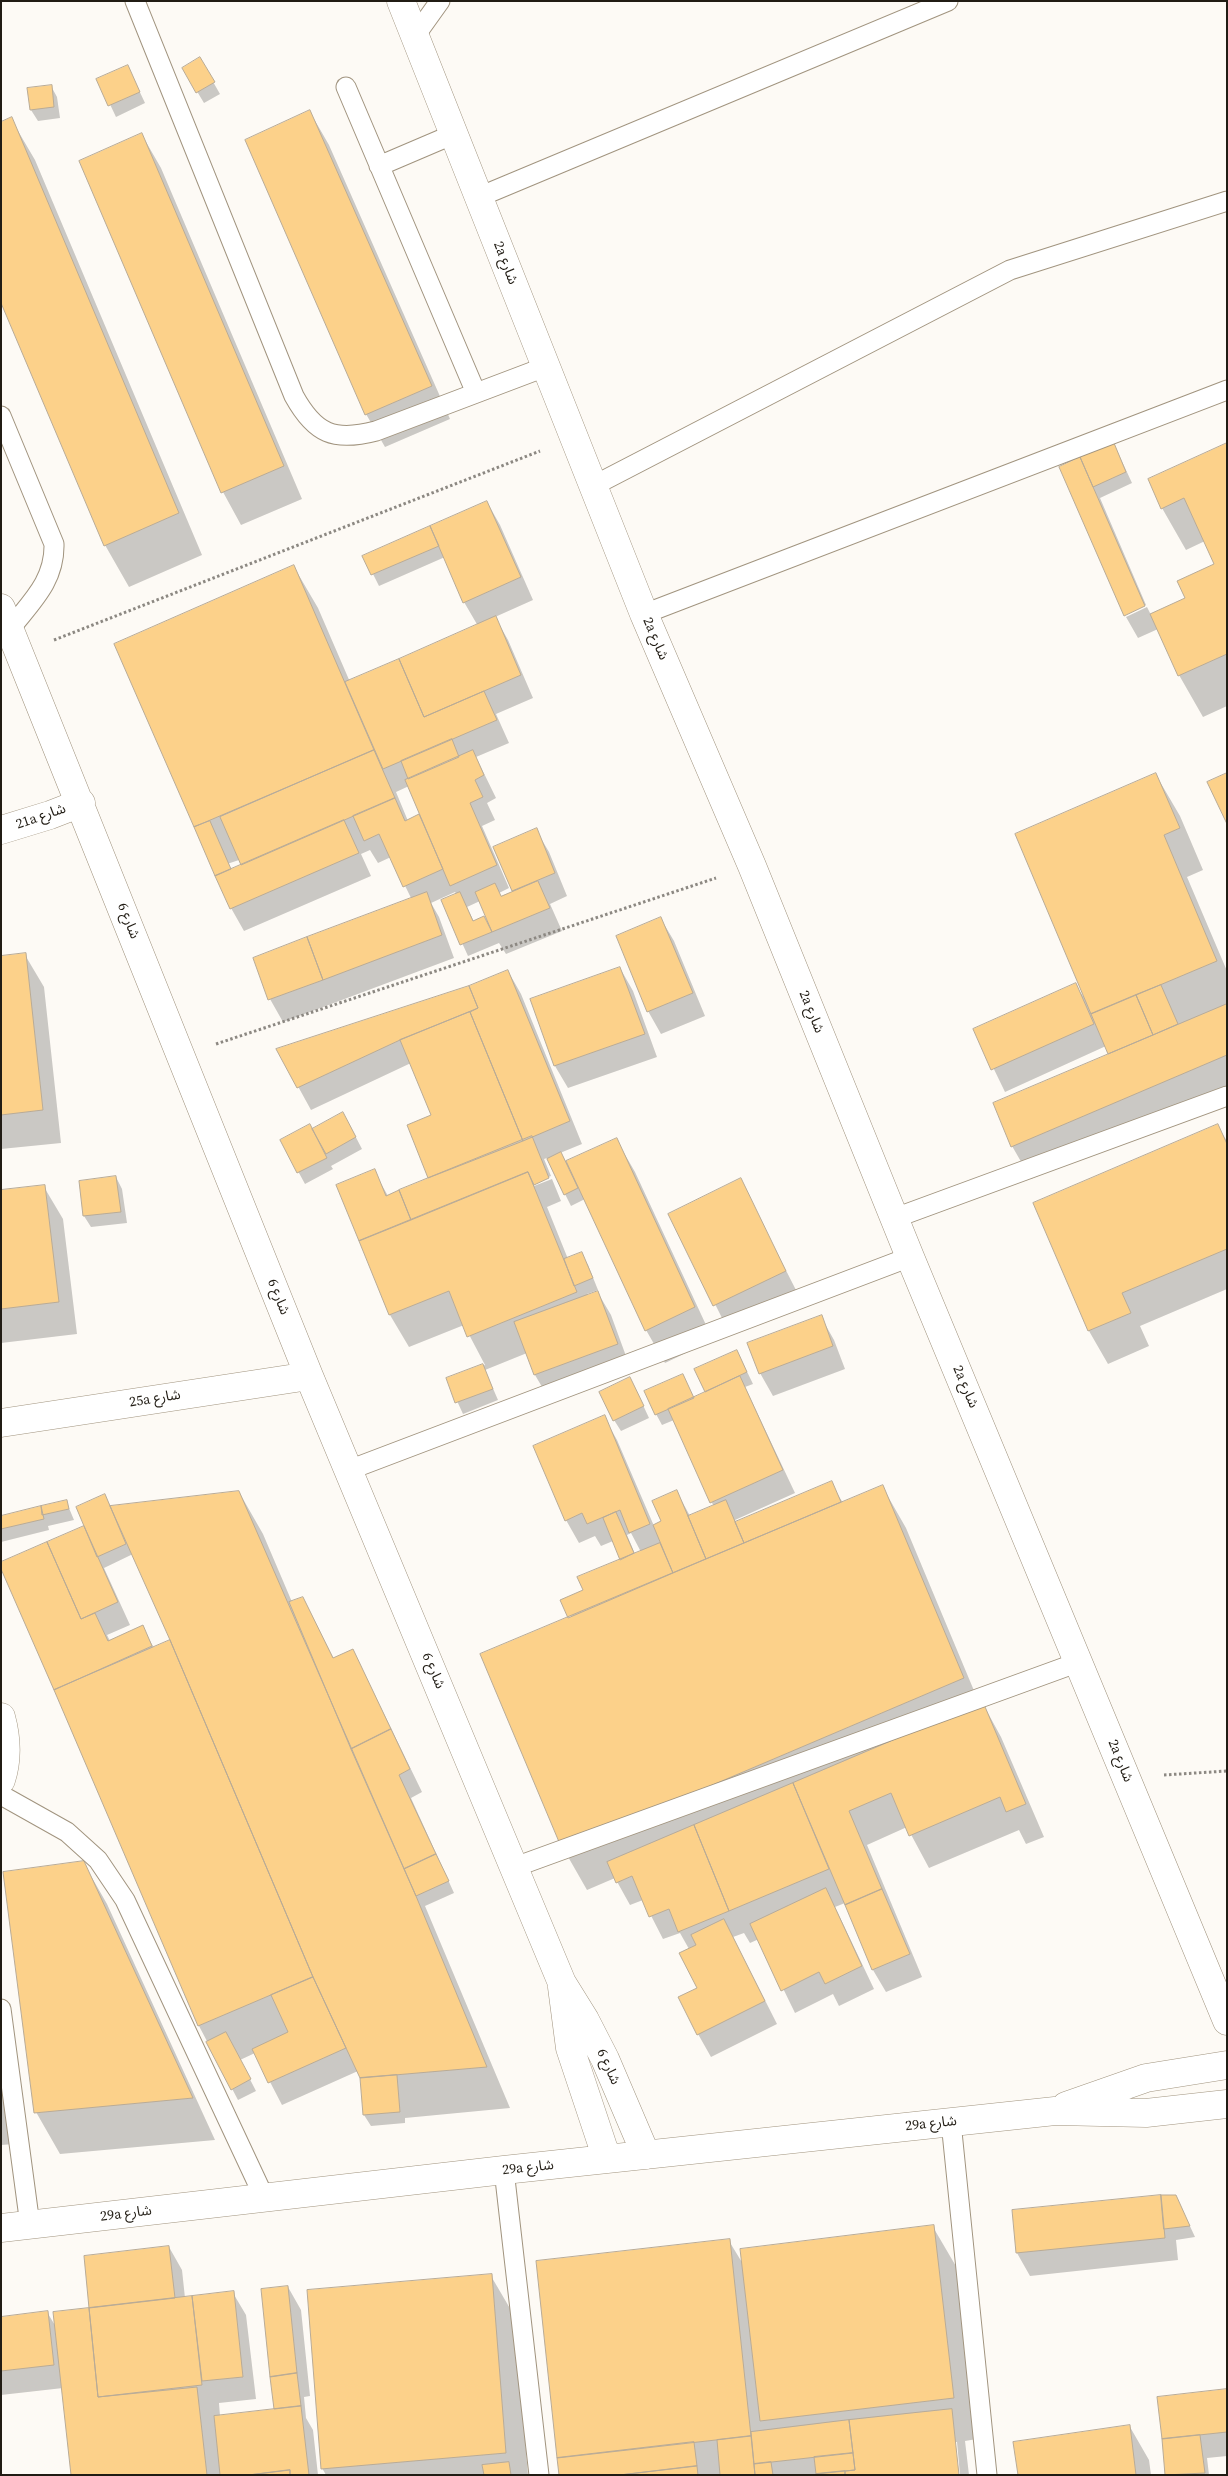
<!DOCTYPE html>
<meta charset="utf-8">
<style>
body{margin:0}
#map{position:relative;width:1228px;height:2476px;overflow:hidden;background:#fdfaf5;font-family:"Source Serif 4",serif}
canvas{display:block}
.frame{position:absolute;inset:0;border:2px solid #211c14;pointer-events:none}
</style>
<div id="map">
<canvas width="1228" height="2476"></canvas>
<div class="frame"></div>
</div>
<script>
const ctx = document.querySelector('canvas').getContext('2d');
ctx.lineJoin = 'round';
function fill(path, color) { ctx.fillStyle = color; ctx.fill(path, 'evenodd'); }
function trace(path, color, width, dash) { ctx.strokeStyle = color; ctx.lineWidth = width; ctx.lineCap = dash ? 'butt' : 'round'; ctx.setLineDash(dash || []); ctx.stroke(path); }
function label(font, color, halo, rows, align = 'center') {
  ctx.font = font + ' "Source Serif 4","Noto Sans Arabic",serif'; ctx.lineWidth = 5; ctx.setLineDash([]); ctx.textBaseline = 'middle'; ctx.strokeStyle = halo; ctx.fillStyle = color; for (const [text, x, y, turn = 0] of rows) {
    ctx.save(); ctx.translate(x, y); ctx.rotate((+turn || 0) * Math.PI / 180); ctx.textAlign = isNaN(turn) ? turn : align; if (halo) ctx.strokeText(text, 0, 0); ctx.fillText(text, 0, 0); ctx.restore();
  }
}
fill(new Path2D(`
 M200 59 220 94 204 103 183 68Z
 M128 67 145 103 116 117 98 79Z
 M51 86 57 97 60 118 38 121 31 110Z
 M310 112 329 145 450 419 385 447 366 414 246 141Z
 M11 119 35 160 202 555 129 587 105 545Z
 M142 135 161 168 302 499 241 525 223 492 81 161Z
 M1114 444 1132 483 1100 498 1146 605 1125 614V616L1061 467Z
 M1227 445V706L1203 717 1179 675 1158 629 1138 638 1126 617 1147 607 1151 615 1186 599 1216 565 1205 541 1186 550 1162 508Z
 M487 502 500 525 533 600 495 617 508 640 533 698 496 714 509 743 476 757 496 798 487 803 495 820 482 826 509 888 499 893 501 897 513 892 495 847 536 830 549 852 567 896 550 904 562 931 506 954 499 943 468 956 443 901 457 895 455 892 431 903 439 917 454 958 283 1022 270 999 412 900 391 857 378 863 370 850 361 854 371 876 244 931 231 908 116 645 294 567 318 608 350 682 478 626 464 602 445 557 379 586 364 556ZM409 786 421 815 408 821 396 792ZM239 860 242 866 232 875 227 864ZM480 901 489 922 487 923 474 922 467 907Z
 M1156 775 1180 816 1203 870 1187 877 1227 971V1096L1031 1179 1012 1146 994 1104 1110 1055 1106 1046 1005 1092 975 1030 1075 985 1089 1004Z
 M661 919 674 941 705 1016 661 1034 648 1011Z
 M25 955 44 987 61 1143 1 1149V957Z
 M620 968 633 991 657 1057 568 1088 555 1066 531 1000Z
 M508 971 521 994 582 1144 560 1153 566 1163 616 1139 635 1172 713 1340 665 1363 646 1330 585 1199 571 1206 547 1158 544 1159 551 1176 534 1183V1186L552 1179 561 1201 547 1207 568 1259 581 1254 588 1265 598 1290 587 1294 588 1296 598 1293 611 1315 630 1367 548 1397 535 1375 527 1353 485 1370 498 1400 463 1414 447 1379 485 1365 464 1325 409 1347 390 1315 360 1241 374 1171 388 1196 430 1180 408 1126 432 1116 411 1063 311 1110 278 1050 470 987Z
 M349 1124 362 1149 331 1166 333 1169 305 1184 281 1140 312 1130Z
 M1217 1125 1227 1141V1289L1140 1326 1149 1346 1108 1364 1089 1331 1035 1204Z
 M116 1177 122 1189 127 1223 91 1227 84 1216 80 1182Z
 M740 1180 798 1294 727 1328 670 1214Z
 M44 1187 63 1219 77 1334 1 1343V1192Z
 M821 1317 834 1340 845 1369 773 1396 760 1373Z
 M737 1351 753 1384 745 1387 795 1493 735 1520 736 1523 831 1483 843 1503 882 1486 906 1528 980 1705 983 1704 1001 1737 1044 1837 1026 1844 1019 1830 929 1868 907 1827 867 1845 922 1977 886 1992 873 1970 845 1903 835 1907 874 1989 839 2006 833 1994 795 2013 759 1939 750 1943 744 1933 733 1937 777 2024 711 2057 698 2034V1988L689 1949 680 1933 663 1939 643 1900 630 1905 615 1878 587 1890 563 1848 570 1618 585 1591 621 1560 613 1541 601 1546 595 1536 579 1543 566 1520 604 1417 617 1440 654 1526 663 1521 677 1492 690 1516 714 1507 674 1420 662 1425 656 1414 683 1375 694 1398 706 1393 696 1369ZM631 1533 641 1552 635 1554 627 1535Z
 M636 1390 649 1418 621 1431 614 1420Z
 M239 1492 263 1534 292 1602 303 1598 334 1659 353 1650 422 1792 411 1798 454 1893 425 1906 510 2108 405 2118V2123L371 2126 364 2115 361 2077 358 2071 282 2105 255 2053 240 2060 256 2091 238 2100 199 2026 1 1566 83 1528 105 1496 111 1507ZM133 1554 171 1640 154 1648 142 1626 110 1641 107 1635 130 1625 104 1568Z
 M66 1501 74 1520 48 1526 49 1530 1 1542V1517Z
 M83 1862 107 1904 215 2140 60 2154 36 2112Z
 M1 2037 14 2144 1 2145Z
 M1176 2196 1195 2237 1176 2240 1178 2260 1030 2276 1017 2253 1013 2212Z
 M933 2227 957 2268 977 2439 965 2441 969 2475H960L957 2442H954L958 2475H560L729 2241 743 2264Z
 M169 2247 182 2270 185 2298 233 2293 246 2315 256 2399 219 2403 220 2416 276 2410 288 2287 301 2310 310 2396 304 2397 306 2418 313 2430 318 2475H72L63 2388 1 2395V2318L47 2312 56 2327 90 2309Z
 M491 2276 515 2317 528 2475H326L322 2468Z
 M1227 2390V2456L1207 2458 1209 2475H1166L1158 2398Z
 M1130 2427 1149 2460 1151 2475H1019Z`), '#0003');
const building = new Path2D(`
 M200 57 215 82 196 93 182 68Z
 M128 65 140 92 108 106 96 79Z
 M52 85 54 107 30 110 27 88Z
 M310 110 432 386 365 415 245 140Z
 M12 117 179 513 104 546 1 303V122Z
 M142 133 284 466 221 493 79 161Z
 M1114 443 1126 472 1093 487 1080 457Z
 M1227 443V654L1178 676 1150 614 1185 598 1177 581 1214 564 1184 498 1161 509 1148 479Z
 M1080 457 1145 606 1124 616 1059 467Z
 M487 501 521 577 463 603 430 526Z
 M430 526 439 546 371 575 362 556Z
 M294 565 374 750 194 827 114 644Z
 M496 616 521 675 424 717 399 659Z
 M399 659 424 717 484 691 497 720 383 769 345 682Z
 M452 739 459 757 408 779 401 761Z
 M374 750 395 798 241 865 220 817Z
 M473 750 484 775 475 780 483 797 470 803 497 865 450 886 405 780Z
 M1156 773 1180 828 1164 835 1217 961 1091 1014 1015 834Z
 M1227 773V824L1207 782Z
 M395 798 405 821 419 814 443 869 403 887 379 834 364 841 353 816Z
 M344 820 359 853 230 909 215 876Z
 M210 821 231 869 215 876 194 827Z
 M537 828 555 873 512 891 493 847Z
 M538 881 550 908 492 932 475 892 495 883 501 896Z
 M427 892 442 935 323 980 307 937Z
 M460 892 473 921 484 916 492 932 460 945 441 900Z
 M661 917 693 993 647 1012 616 936Z
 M307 937 323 980 268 1000 253 958Z
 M26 953 43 1110 1 1115V956Z
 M620 967 645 1034 554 1066 530 999Z
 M508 970 570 1121 523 1141 470 1012 478 1008 469 986Z
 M1076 983 1094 1024 991 1070 973 1029Z
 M1161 985 1178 1024 1153 1035 1136 995Z
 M469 986 478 1008 400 1040 297 1088 276 1049Z
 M1136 995 1153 1035 1108 1054 1091 1014Z
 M1227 1004V1055L1011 1147 993 1103Z
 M470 1012 523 1141 428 1178 407 1125 431 1115 400 1040Z
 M343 1112 356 1137 326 1154 312 1129Z
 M310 1124 327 1158 297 1173 280 1140Z
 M1218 1124 1227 1144V1249L1122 1293 1131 1313 1088 1331 1033 1203Z
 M532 1136 549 1178 534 1185 528 1172 411 1220 399 1190Z
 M617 1138 695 1307 645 1331 566 1161Z
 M561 1152 578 1188 564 1195 547 1159Z
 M375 1169 386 1196 399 1190 411 1220 359 1241 336 1185Z
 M528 1172 577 1292 467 1337 449 1291 389 1315 359 1241Z
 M116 1176 121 1212 83 1216 79 1181Z
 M741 1178 786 1271 713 1306 668 1214Z
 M45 1185 59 1302 1 1309V1190Z
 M582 1252 593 1278 574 1286 564 1259Z
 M598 1291 618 1344 534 1375 514 1322Z
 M822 1315 833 1346 759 1374 747 1343Z
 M737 1350 747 1372 705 1392 694 1369Z
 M483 1364 493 1389 455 1403 446 1378Z
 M683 1374 694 1398 655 1415 644 1391Z
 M740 1376 783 1470 710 1503 668 1409Z
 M630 1377 644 1406 613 1421 599 1392Z
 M605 1415 650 1524 629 1533 620 1510 587 1524 582 1513 565 1521 533 1446Z
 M832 1481 841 1502 744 1543 735 1522Z
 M883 1485 964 1678 562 1849 480 1654Z
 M677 1490 706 1559 673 1573 653 1525 661 1521 652 1501Z
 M239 1491 416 1896 487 2067 360 2078 313 1977 170 1640 110 1506Z
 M105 1494 126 1544 97 1557 76 1507Z
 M67 1500 69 1509 42 1515 41 1506Z
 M726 1500 744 1543 706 1559 688 1516Z
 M41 1506 44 1519 1 1529V1516Z
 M616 1512 634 1553 620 1560 603 1518Z
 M84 1526 118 1602 81 1619 47 1542Z
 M47 1542 81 1619 95 1613 108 1641 143 1625 152 1646 54 1690 1 1569V1562Z
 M660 1543 673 1573 568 1618 560 1600 583 1590 577 1577Z
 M303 1597 333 1658 353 1649 391 1729 351 1749 289 1602Z
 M170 1640 313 1977 198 2026 54 1690Z
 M983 1702 1026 1804 1006 1812 1000 1797 909 1836 891 1793 849 1811 882 1889 845 1905 793 1783Z
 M391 1729 410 1769 399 1775 436 1854 404 1869 351 1749Z
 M793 1783 829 1869 729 1911 694 1825Z
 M694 1825 729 1911 678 1932 669 1909 649 1917 632 1876 616 1883 607 1862Z
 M436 1854 449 1881 416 1896 404 1869Z
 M84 1861 193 2098 34 2113 3 1872Z
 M826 1888 862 1966 825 1984 819 1972 781 1991 750 1924Z
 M882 1889 910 1954 872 1970 845 1905Z
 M724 1919 765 2001 697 2035 678 1997 697 1988 679 1953 696 1945 691 1935Z
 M313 1977 346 2048 268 2083 252 2049 288 2032 271 1995Z
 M226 2032 251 2079 231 2090 206 2042Z
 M397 2075 400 2112 363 2115 360 2078Z
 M1161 2195H1176L1190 2226 1164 2229Z
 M1161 2195 1165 2238 1016 2253 1012 2210Z
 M934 2225 954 2398 760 2421 740 2249Z
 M730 2239 751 2436 557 2458 536 2261Z
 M169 2246 175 2298 89 2308 84 2256Z
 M492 2274 506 2453 321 2469 307 2290Z
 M288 2286 297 2373 270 2377 261 2289Z
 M234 2291 243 2377 202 2381 192 2296Z
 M192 2296 202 2385 98 2397 89 2308Z
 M89 2308 98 2397 197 2387 207 2475H71L53 2312Z
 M48 2311 54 2365 1 2371V2317Z
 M297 2373 301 2406 274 2409 270 2377Z
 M1227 2389V2432L1162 2439 1157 2397Z
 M301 2406 309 2475H290V2470L249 2475H220L214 2416Z
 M952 2409 959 2475H845V2471L855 2470 849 2420Z
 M849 2420 853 2453 754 2464 751 2432Z
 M1130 2425 1136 2475H1018L1013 2442Z
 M1200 2435 1205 2473 1165 2475 1162 2439Z
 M751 2436 755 2475H720L717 2440Z
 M694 2442 697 2466 620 2475H559L557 2458Z
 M853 2453 855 2470 816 2474 814 2457Z
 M509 2462 511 2475H484L482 2465Z
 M771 2462 773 2475H755L754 2464Z
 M697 2466 698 2475H620Z
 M290 2470V2475H249Z
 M845 2471V2475H816V2474Z`);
fill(building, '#fcd18a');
trace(building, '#b9ab96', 1);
const lane = new Path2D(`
 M135 1 294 396C315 434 334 442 376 431L545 367
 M415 36 440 1
 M346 87 476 393
 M379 166 454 134
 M479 197 948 1
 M1 416 54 544C55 581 31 602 10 629
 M593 486 1010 270 1227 201
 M644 614 1227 390
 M895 1218 1227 1096
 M349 1470 910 1257
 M1 1795 67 1832 98 1860 125 1900 264 2197
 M515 1867 1079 1662
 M1 2009 30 2225
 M951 2122 987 2475
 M504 2170 539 2475`);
const street = new Path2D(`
 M401 1 644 614 752 866 910 1257 1227 2021
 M1 608 309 1376 562 1983 585 2020 605 2059 646 2155
 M1 830 50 815 81 803
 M1 1423 309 1376
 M1 1717C7 1739 8 1759 1 1780
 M562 1987 570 2048 607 2159
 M1066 2106 1146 2078 1227 2065
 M1 2228 504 2170 1055 2111 1146 2113 1227 2104`);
trace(lane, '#a1947f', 21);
trace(street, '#a1947f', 29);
trace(new Path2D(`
 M54 640 540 451
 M216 1044 716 878
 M1164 1775 1227 1771`), '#8c8882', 3, [2.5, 2.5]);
trace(lane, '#fff', 19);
trace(street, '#fff', 28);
label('14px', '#211c14', '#fff', [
 ["2a شارع",505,263,69],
 ["2a شارع",655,639,67],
 ["21a شارع",41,817,-19],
 ["شارع 6",128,921,68],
 ["2a شارع",811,1012,68],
 ["شارع 6",278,1297,68],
 ["2a شارع",965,1387,67],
 ["25a شارع",155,1399,-9],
 ["شارع 6",433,1671,67],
 ["2a شارع",1120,1761,68],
 ["شارع 6",608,2067,66],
 ["29a شارع",931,2124,-6],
 ["29a شارع",528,2168,-6],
 ["29a شارع",126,2214,-7]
]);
</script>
